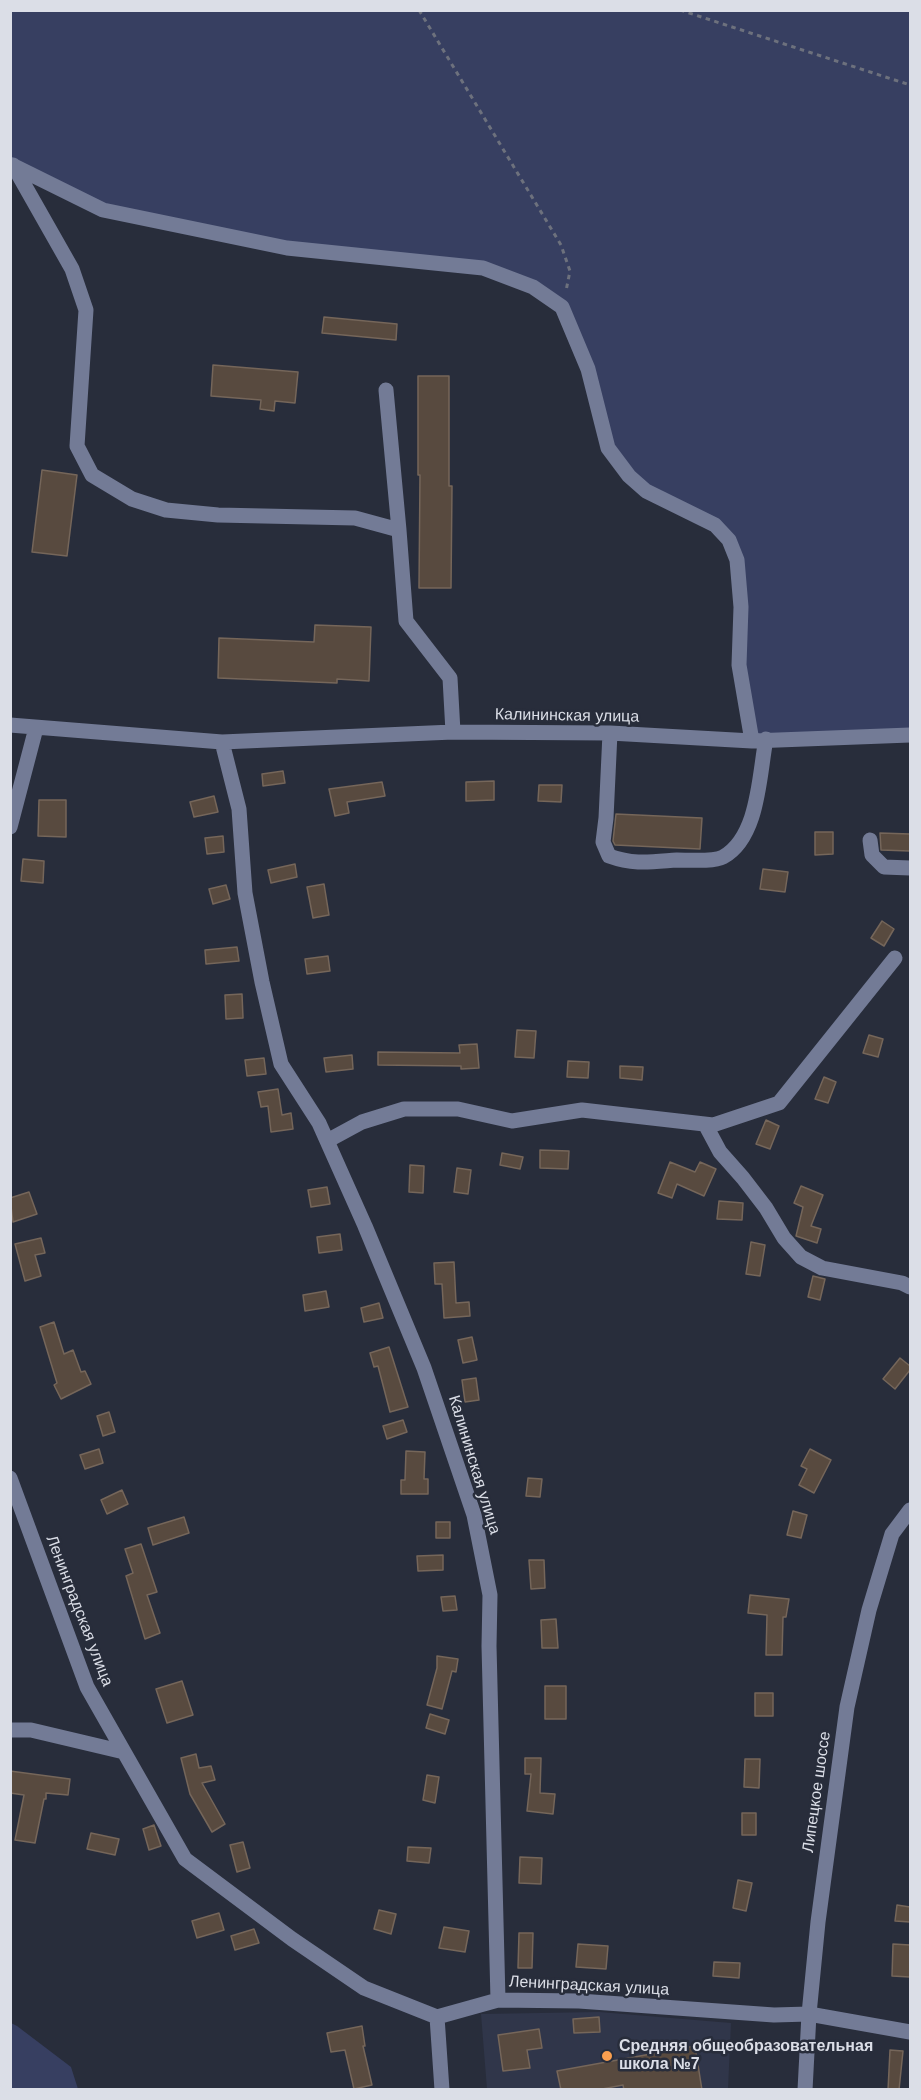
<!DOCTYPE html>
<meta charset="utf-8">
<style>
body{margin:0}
#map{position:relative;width:921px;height:2100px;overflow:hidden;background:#282d3b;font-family:Helvetica,sans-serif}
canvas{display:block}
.frame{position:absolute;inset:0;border:12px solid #dbdee7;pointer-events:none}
</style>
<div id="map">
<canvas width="921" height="2100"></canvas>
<div class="frame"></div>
</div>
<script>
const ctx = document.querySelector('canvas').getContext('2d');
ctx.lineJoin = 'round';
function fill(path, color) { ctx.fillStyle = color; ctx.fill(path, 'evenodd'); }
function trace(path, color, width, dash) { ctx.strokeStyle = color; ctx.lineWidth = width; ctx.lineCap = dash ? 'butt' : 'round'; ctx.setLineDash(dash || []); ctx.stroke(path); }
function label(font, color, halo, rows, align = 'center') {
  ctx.font = font + ' Helvetica,sans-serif'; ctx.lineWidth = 5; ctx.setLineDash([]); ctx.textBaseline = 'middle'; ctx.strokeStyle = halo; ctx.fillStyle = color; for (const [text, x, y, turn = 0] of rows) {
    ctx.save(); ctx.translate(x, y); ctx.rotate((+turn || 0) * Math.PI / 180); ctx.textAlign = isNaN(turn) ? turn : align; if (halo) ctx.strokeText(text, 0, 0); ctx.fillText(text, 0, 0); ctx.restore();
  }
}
fill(new Path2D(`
 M599 2012 731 2023 728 2089H487L481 2014Z`), '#30364a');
fill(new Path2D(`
 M10 11H910V735L752 741 729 540 646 491 608 448 562 307 483 268 287 248 103 210 10 161Z
 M11 2023 17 2026 71 2067 78 2089H11Z`), '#373f61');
const building = new Path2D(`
 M324 317 397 324 396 340 322 333Z
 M213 365 298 372 295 403 275 401 274 411 260 409 261 400 211 396Z
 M418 376H449V486H452L451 588H419L420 475H418Z
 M42 470 77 475 67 556 32 552Z
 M315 625 371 627 369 681 337 679V683L218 678 219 638 314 642Z
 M283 771 285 783 263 786 262 774Z
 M494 781V800L466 801V782Z
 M382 782 385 796 347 802 349 813 335 816 329 789Z
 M539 785H562L561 802 538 801Z
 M214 796 218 812 194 817 190 802Z
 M39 800H66V837L38 836Z
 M616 814 702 818 700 849 615 845 613 841Z
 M815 832H833V854L815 855Z
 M880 833 910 834V851L881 850Z
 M223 836 224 852 207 854 205 838Z
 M23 859 44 861 43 883 21 881Z
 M295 864 297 877 271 883 268 870Z
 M763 869 788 872 785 892 760 889Z
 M324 884 329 915 313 918 307 887Z
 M226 885 230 899 213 904 209 889Z
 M882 921 894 929 884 946 871 938Z
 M237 947 239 961 206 964 205 950Z
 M328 956 330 971 307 974 305 959Z
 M242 994 243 1018 226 1019 225 995Z
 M517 1030 536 1031 534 1058 515 1057Z
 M869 1035 883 1039 878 1057 863 1053Z
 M477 1044 479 1068 461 1069V1066L378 1065V1052L460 1053 459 1045Z
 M352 1055 353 1069 326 1072 324 1058Z
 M264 1058 266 1074 247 1076 245 1060Z
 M568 1061 589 1062 588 1078 567 1077Z
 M620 1066 643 1067 642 1080 620 1078Z
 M824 1077 836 1082 828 1103 815 1099Z
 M278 1089 282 1115 291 1113 293 1129 271 1132 268 1106 261 1107 258 1092Z
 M766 1120 779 1126 770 1149 756 1144Z
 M540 1150 569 1151 568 1169 540 1168Z
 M502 1153 523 1157 520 1169 500 1165Z
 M670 1162 695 1172 700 1162 716 1169 704 1196 677 1184 672 1198 658 1193Z
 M410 1165 424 1166 423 1193 409 1192Z
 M457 1168 471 1170 468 1194 454 1192Z
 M801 1186 823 1195 811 1226 821 1229 817 1243 796 1236 803 1207 794 1203Z
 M327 1187 330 1204 311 1207 308 1190Z
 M29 1192 37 1214 13 1222 10 1198Z
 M719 1201 743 1203 742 1220 717 1219Z
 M340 1234 342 1250 319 1253 317 1237Z
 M41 1238 45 1253 35 1255 41 1276 25 1281 15 1244Z
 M751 1242 765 1245 760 1276 746 1274Z
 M454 1262 456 1303 469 1302 470 1316 444 1318 442 1284H435L434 1263Z
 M813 1276 825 1279 820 1300 808 1297Z
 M326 1291 329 1307 305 1311 303 1295Z
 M379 1303 383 1318 364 1322 361 1308Z
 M54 1322 64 1354 73 1350 81 1372 85 1371 91 1384 61 1399 54 1385 57 1383 40 1327Z
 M472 1337 477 1360 463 1363 458 1340Z
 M389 1347 408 1407 390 1412 378 1366 374 1367 370 1353Z
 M900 1358 910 1366V1370L895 1389 883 1379Z
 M476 1378 479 1400 465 1402 462 1380Z
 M109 1412 115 1432 103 1436 97 1416Z
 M403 1420 407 1432 387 1439 383 1426Z
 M99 1449 103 1463 85 1469 80 1455Z
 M810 1449 831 1460 814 1493 799 1485 807 1469 801 1466Z
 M406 1451 425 1452 424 1479H428V1494H401V1480H405Z
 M528 1478 542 1479 540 1497 526 1496Z
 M122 1490 128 1504 107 1514 101 1500Z
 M793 1511 807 1515 801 1538 787 1535Z
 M184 1517 189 1533 153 1545 148 1528Z
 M436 1522H450V1538H436Z
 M141 1544 157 1592 147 1595 160 1633 145 1639 126 1576 133 1573 125 1549Z
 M443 1555V1570L418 1571 417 1556Z
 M529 1560H544L545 1588 531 1589Z
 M750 1595 789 1599 786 1617H783L782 1655H766L767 1615 748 1613Z
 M455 1596 457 1610 443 1611 441 1597Z
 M556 1619 558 1648H542L541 1620Z
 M437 1656 458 1659 456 1672 452 1671 442 1709 427 1705 437 1668Z
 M182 1681 193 1715 167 1723 156 1689Z
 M545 1686H566V1719H545Z
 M755 1693H773V1716H755Z
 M430 1714 449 1720 445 1734 426 1728Z
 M196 1754 199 1768 211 1766 215 1780 202 1783 225 1824 212 1832 190 1794 181 1758Z
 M525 1758H541L540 1793 555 1794 553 1814 527 1811 531 1774H525Z
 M745 1759H760L759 1788 744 1787Z
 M10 1771 70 1779 68 1795 46 1793V1799H44L35 1843 15 1840 24 1795 10 1793Z
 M427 1775 439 1777 435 1803 423 1800Z
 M742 1813H756V1835H742Z
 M154 1825 161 1846 149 1850 143 1829Z
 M91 1833 119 1839 115 1855 87 1849Z
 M243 1842 250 1868 237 1872 230 1845Z
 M408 1847 431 1848 429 1863 407 1861Z
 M520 1857 542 1858 541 1884 519 1883Z
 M738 1880 752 1883 746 1911 733 1908Z
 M897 1905 910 1907V1922L895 1921Z
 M379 1910 396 1914 391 1934 374 1929Z
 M219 1913 224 1930 197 1938 192 1921Z
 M444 1927 469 1931 465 1952 439 1948Z
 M254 1929 259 1943 235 1950 231 1936Z
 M519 1933H533L532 1968H518Z
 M578 1944 608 1946 606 1969 576 1967Z
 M893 1944 910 1945V1977L892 1976Z
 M714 1962 740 1963 739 1978 713 1976Z
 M599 2017 600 2032 574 2033 573 2019Z
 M362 2026 365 2046H363L372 2085 354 2089 345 2050 331 2052 327 2033Z
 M539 2029 542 2048 527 2050 530 2068 503 2071 498 2035Z
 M695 2046 702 2090H624L623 2085 597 2090H561L557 2071Z
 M890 2050 903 2051 899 2090H888Z`);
fill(building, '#584a3f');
trace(building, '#75665a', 1.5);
trace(new Path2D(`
 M419 10 561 245 570 271 566 291
 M680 10 910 85`), '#6d717d', 3, [4.5, 4.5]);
trace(new Path2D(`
 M12 165 103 210 287 248 483 268 533 287 562 307 588 369 608 448 629 476 646 491 715 525 729 540 737 560 741 607 739 665 752 741
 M13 165 72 269 86 310 77 446 92 475 132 499 166 510 218 515 355 518 399 530 406 621 450 678 453 732
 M386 390 399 530
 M10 725 222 742 453 732 610 733 752 741 910 735
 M610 733 606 818 603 842 609 856C634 865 650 862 677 860 688 860 714 862 723 857 759 837 759 775 766 739
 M222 742 239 809 245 893 262 982 281 1064 319 1123 365 1226 424 1368 474 1515 490 1595 489 1646 498 2000
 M10 827 36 728
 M870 840 872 855 884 867 910 868
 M705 1124 720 1152 743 1178 766 1208 784 1238 801 1257 822 1268 902 1283 910 1287
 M327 1141 362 1122 404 1109H458L512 1121 582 1110 713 1125 779 1103 895 958
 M10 1478 87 1687 185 1859 292 1939 364 1988 437 2017 498 2000 579 2001 774 2015 809 2014 910 2032
 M10 1730H31L124 1752
 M437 2017 442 2090
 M805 2090 809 2014 818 1922 847 1707 869 1610 892 1534 910 1510`), '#737b96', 15);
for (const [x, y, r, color] of [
 [607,2056,6,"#fa9f4f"]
]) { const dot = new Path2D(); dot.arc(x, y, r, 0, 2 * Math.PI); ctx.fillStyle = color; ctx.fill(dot); trace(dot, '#282d3b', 2); }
label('16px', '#dbdee7', '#282d3b', [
 ["Калининская улица",567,716,1],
 ["Калининская улица",474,1465,73],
 ["Ленинградская улица",79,1611,69],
 ["Липецкое шоссе",817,1792,-82],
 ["Ленинградская улица",589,1986,3]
]);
label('bold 16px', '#dbdee7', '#282d3b', [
 ["Средняя общеобразовательная",619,2047],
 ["школа №7",619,2065]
], 'left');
</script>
